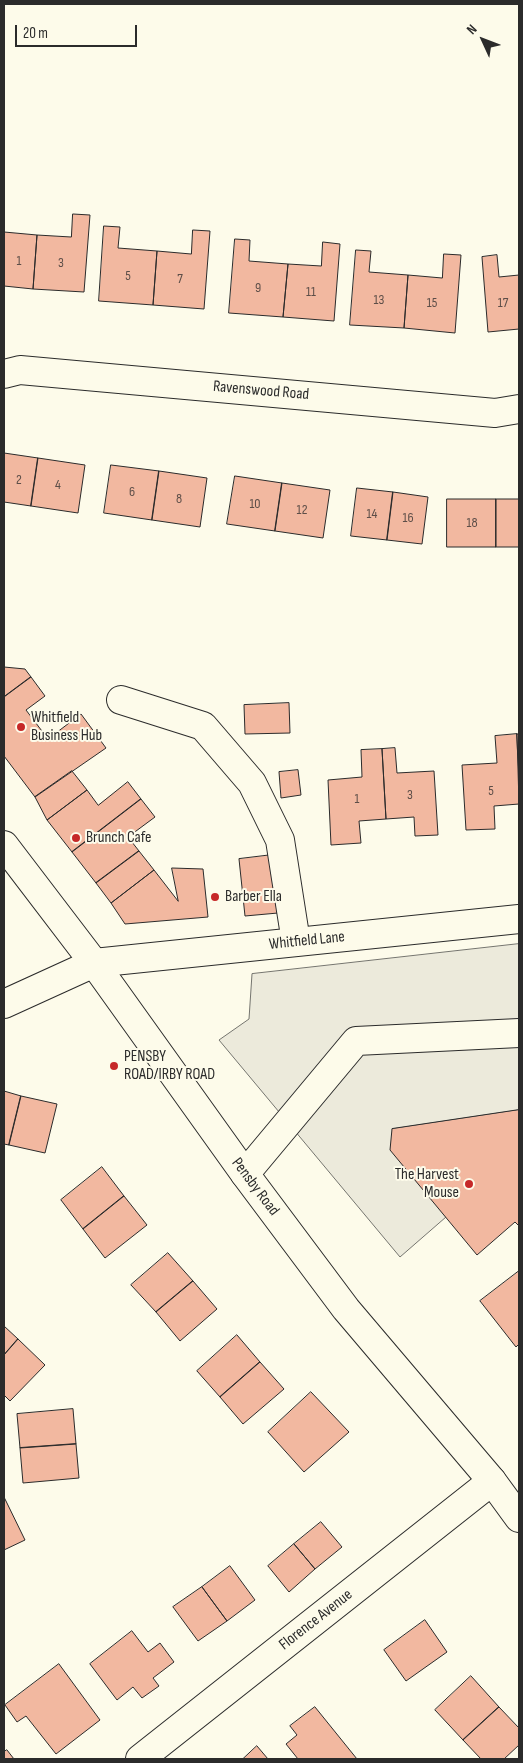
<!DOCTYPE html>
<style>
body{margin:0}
#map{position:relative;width:523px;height:1763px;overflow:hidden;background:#fdfbea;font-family:"Sofia Sans Condensed",sans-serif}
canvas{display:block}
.frame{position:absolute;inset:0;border:5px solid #2b2b2b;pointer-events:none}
.north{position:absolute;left:458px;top:15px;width:50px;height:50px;-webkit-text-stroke:4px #fdfbea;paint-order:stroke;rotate:313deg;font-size:14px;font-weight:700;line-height:20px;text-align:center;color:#2b2b2b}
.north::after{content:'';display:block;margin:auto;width:18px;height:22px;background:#2b2b2b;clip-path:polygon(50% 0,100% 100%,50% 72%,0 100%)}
.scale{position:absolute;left:15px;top:25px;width:122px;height:22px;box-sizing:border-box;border:2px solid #2b2b2b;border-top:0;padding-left:6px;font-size:15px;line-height:18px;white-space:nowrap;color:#2b2b2b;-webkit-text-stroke:4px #fdfbea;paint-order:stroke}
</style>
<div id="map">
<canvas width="523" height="1763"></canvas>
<div class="frame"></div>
<div class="north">N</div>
<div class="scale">20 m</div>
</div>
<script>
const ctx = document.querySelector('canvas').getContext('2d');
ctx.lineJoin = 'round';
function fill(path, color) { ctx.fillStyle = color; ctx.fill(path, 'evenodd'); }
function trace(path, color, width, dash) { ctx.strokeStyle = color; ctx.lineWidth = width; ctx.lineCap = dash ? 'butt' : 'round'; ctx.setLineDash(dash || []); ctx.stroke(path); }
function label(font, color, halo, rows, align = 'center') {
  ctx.font = font + ' "Sofia Sans Condensed",sans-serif'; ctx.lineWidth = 4; ctx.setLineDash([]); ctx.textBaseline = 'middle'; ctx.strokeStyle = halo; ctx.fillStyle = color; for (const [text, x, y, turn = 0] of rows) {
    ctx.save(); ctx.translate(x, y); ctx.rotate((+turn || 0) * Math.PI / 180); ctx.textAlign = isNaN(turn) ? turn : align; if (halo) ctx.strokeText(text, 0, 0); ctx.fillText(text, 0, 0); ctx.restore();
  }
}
const parking = new Path2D(`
 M519 944V1110L392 1129 446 1217 400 1257 219 1040 249 1019 252 974Z`);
fill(parking, '#eceadb');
trace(parking, '#74746e', 1);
const building = new Path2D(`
 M73 214 90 215 84 292 33 289 37 235 71 237Z
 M104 226 120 227 118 248 157 251 153 305 99 301Z
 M193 230 210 231 204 309 153 305 157 251 191 254Z
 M4 232 37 235 33 289 4 286Z
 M235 239 250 240 249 261 288 264 283 317 229 313Z
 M323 242 340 244 334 321 283 317 288 264 321 266Z
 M356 250 371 251 369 272 408 275 404 328 350 325Z
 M444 254 461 255 455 333 404 328 408 275 442 278Z
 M497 255 499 277 519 275V329L488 332 482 257Z
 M4 453 38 458 31 506 4 502Z
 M38 458 85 465 78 513 31 506Z
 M111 465 159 471 152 520 104 513Z
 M159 471 207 478 200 527 152 520Z
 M235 476 282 483 275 531 227 524Z
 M282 483 330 490 323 538 275 531Z
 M357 488 393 492 387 540 351 536Z
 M393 492 428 497 422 544 387 540Z
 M447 499H496V547H447Z
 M496 499H519V547H496Z
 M4 667 25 669 31 677 4 697Z
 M31 677 45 696 26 710 48 739 81 714 106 748 35 797 4 756V697Z
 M289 703 290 733 245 734 244 705Z
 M517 734 519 804 494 806 495 829 466 830 462 765 497 763 495 736Z
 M517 734H519V777Z
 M395 748 397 773 434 771 438 835 415 836 414 817 386 819 382 749Z
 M382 749 386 819 359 821 361 843 331 845 328 780 362 777 361 750Z
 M298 770 301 795 281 798 279 772Z
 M72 771 87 790 47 820 35 797Z
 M128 782 141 799 72 852 47 820 87 790 98 805Z
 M141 799 155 817 128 837 139 851 96 883 72 852Z
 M139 851 154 870 111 903 96 883Z
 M272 855 278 913 245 916 239 859Z
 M172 868 203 869 208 917 125 924 111 903 154 870 178 901Z
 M4 1091 21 1096 9 1145 4 1144Z
 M21 1096 57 1104 45 1153 9 1145Z
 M519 1110V1226L515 1222 477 1255 390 1150 392 1129Z
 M102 1167 124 1196 83 1229 61 1200Z
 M124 1196 147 1225 105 1258 83 1229Z
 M168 1253 193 1281 156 1312 131 1285Z
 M519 1271V1344L516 1347 480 1301Z
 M193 1281 217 1309 180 1341 156 1312Z
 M4 1326 18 1339 4 1355Z
 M237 1335 260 1362 220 1397 197 1371Z
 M18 1339 45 1365 10 1401 4 1395V1355Z
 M260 1362 284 1389 243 1424 220 1397Z
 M311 1392 349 1432 304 1472 268 1432Z
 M73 1409 76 1444 20 1448 17 1414Z
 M76 1444 79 1478 23 1483 20 1448Z
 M4 1497 25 1540 4 1550Z
 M321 1522 342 1547 315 1569 294 1544Z
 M294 1544 315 1569 289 1592 268 1566Z
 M230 1566 255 1600 227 1621 202 1587Z
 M202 1587 227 1621 198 1641 173 1607Z
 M425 1620 447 1652 406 1681 384 1650Z
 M132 1631 148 1652 160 1643 174 1662 153 1678 159 1686 142 1698 133 1687 117 1700 90 1664Z
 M59 1664 100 1720 56 1754 26 1716 17 1722 5 1705Z
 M471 1676 499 1707 463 1740 435 1710Z
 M315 1707 357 1759H298L286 1744 297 1735 290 1726Z
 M499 1707 519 1728V1745L504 1759H481L463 1740Z
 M257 1746 268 1759H243Z
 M7 1750 14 1759H4V1752Z`);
fill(building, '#f2b8a0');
trace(building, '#2b2b2b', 1);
const minor = new Path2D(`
 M4 374 20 370 495 413 519 409
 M121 700 203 726 252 783 280 840 296 942
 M4 1004 94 963 519 919
 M245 1174 356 1041 519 1033
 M140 1759 492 1481`);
const major = new Path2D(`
 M4 845 94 963 245 1174 346 1309 492 1481 519 1518`);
trace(minor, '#2b2b2b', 30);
trace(major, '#2b2b2b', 30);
trace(minor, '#fdfbea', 28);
trace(major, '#fdfbea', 28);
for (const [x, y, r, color] of [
 [21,727,5,"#c62828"],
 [76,838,5,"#c62828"],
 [215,897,5,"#c62828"],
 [114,1066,5,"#c62828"],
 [469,1184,5,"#c62828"]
]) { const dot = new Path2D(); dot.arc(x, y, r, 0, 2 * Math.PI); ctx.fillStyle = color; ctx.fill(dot); trace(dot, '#fdfbea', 2); }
label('14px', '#5d4e48', null, [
 ["1",19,261],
 ["3",61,263],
 ["5",128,276],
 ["7",180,279],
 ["9",258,288],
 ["11",311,292],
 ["13",379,300],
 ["15",432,303],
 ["17",503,303],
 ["2",19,480],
 ["4",58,485],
 ["6",132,492],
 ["8",179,499],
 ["10",255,504],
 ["12",302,510],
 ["14",372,514],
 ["16",408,518],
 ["18",472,523],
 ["5",491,791],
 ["3",410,795],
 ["1",357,799]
]);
label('16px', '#2b2b2b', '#fdfbea', [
 ["Ravenswood Road",261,391,5],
 ["Whitfield Lane",307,941,-6],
 ["Pensby Road",255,1187,53],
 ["Florence Avenue",316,1620,-38]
]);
label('16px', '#2b2b2b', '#fdfbea', [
 ["Whitfield",31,718],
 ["Business Hub",31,736],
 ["Brunch Cafe",86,838],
 ["Barber Ella",225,897],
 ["PENSBY",124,1057],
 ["ROAD/IRBY ROAD",124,1075],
 ["The Harvest",459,1175,"right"],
 ["Mouse",459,1193,"right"]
], 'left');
</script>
